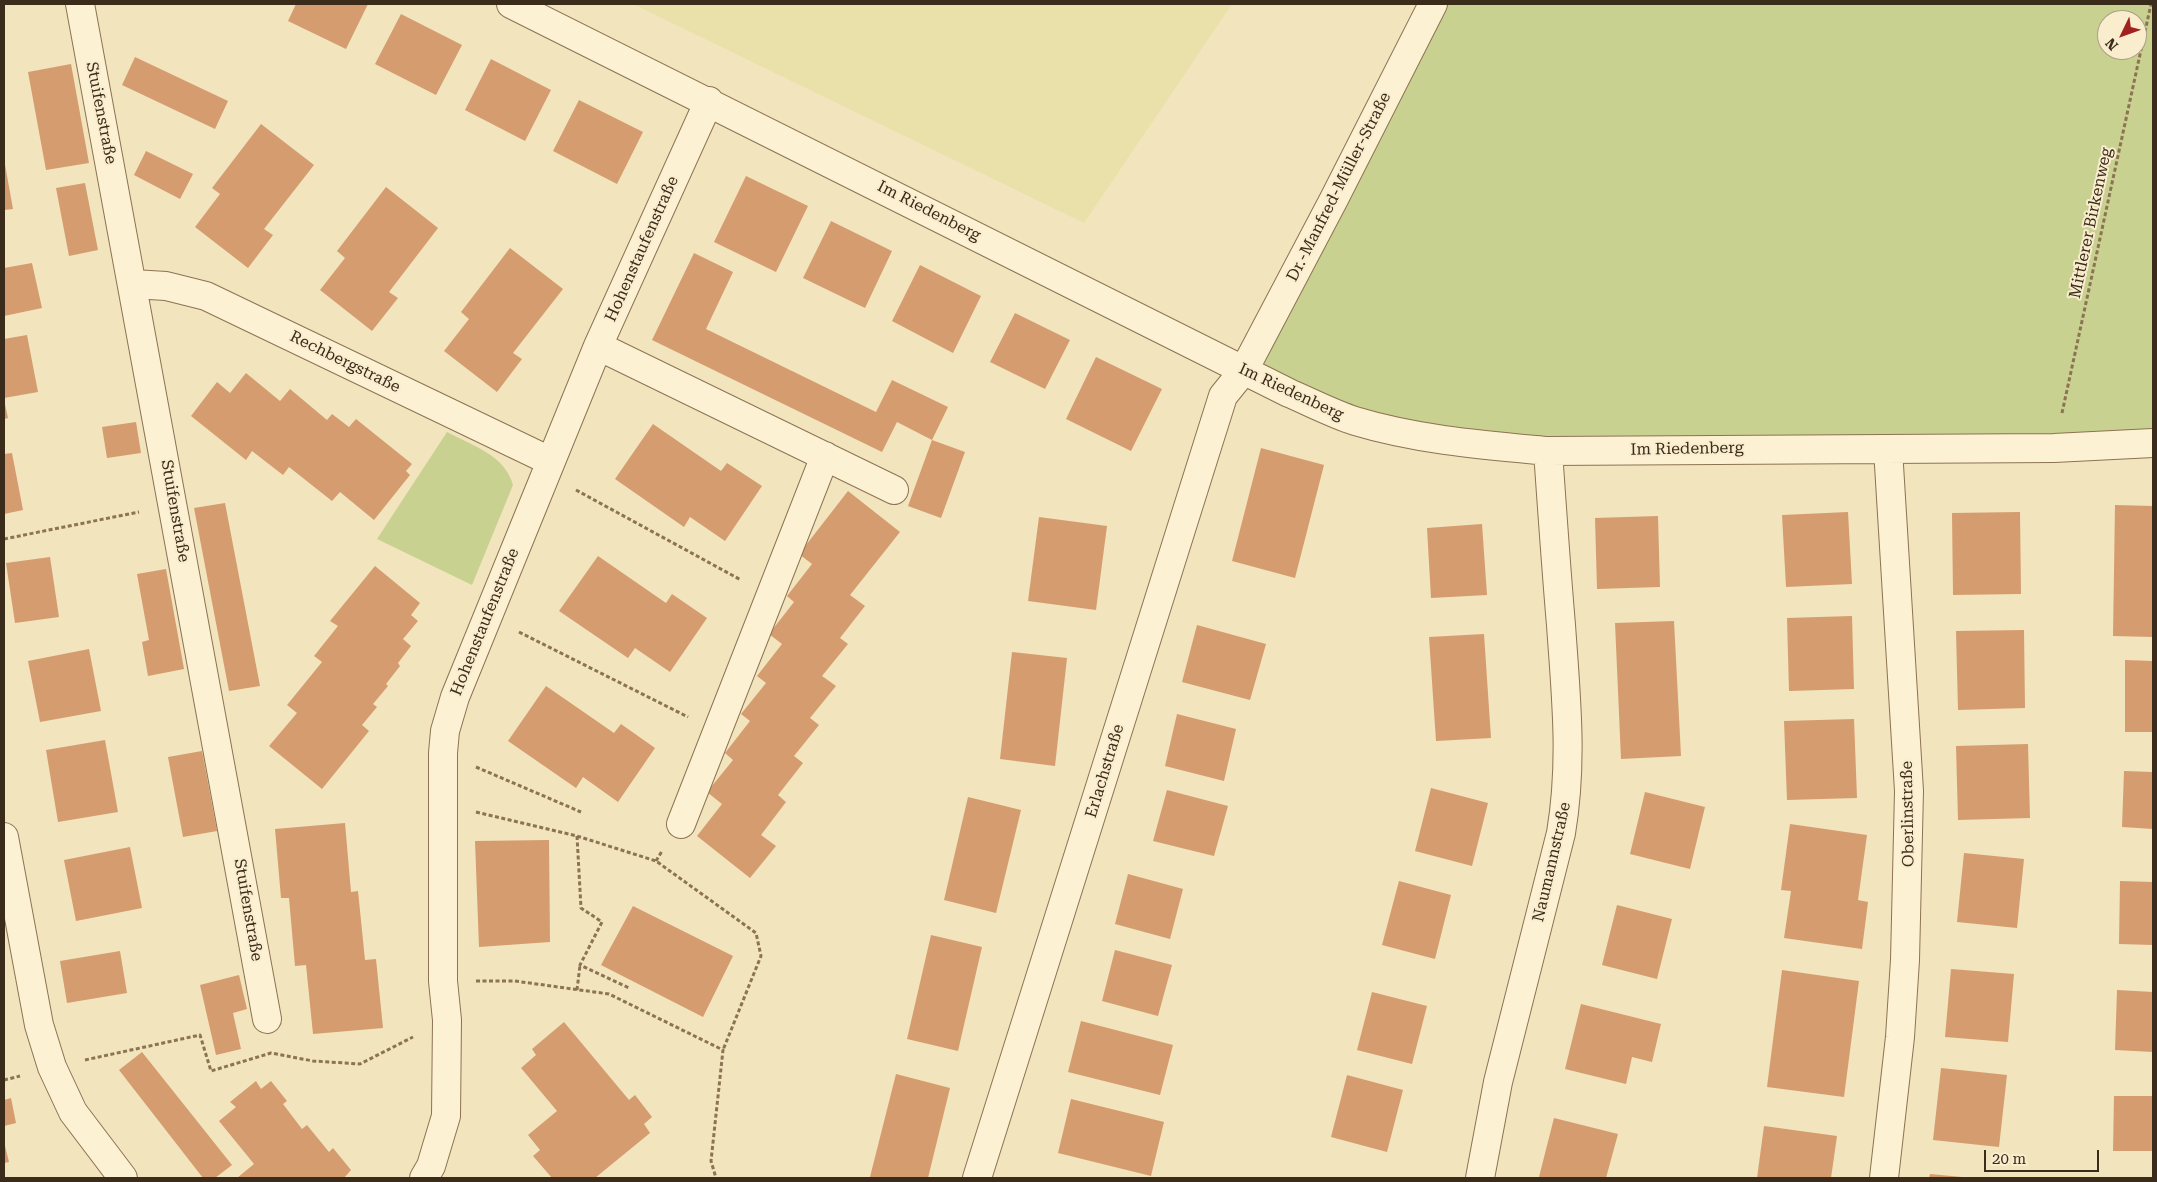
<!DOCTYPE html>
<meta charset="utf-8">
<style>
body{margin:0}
#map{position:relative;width:2157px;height:1182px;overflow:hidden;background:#f2e4bd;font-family:"Roboto Serif",serif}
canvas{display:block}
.frame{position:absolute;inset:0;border:5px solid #3a2b1b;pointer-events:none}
.north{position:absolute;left:2097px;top:10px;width:50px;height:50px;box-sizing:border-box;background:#f9edce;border:1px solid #ad9f86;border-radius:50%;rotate:228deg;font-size:14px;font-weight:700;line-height:20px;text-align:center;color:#3a2b1b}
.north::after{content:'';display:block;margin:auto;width:18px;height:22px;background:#a2201e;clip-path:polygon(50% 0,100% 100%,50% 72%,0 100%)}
.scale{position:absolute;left:1984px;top:1150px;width:115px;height:22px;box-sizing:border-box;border:2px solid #3a2b1b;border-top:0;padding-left:6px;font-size:15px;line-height:18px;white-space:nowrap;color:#3a2b1b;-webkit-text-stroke:4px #f9edce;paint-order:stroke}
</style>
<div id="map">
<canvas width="2157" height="1182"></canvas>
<div class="frame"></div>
<div class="north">N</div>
<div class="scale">20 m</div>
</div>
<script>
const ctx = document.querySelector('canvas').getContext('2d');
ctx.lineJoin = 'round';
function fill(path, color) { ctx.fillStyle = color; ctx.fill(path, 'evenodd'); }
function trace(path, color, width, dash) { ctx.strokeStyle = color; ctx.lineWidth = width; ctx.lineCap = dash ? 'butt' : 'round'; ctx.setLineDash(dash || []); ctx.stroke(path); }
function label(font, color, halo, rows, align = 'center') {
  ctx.font = font + ' "Roboto Serif",serif'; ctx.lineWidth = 4; ctx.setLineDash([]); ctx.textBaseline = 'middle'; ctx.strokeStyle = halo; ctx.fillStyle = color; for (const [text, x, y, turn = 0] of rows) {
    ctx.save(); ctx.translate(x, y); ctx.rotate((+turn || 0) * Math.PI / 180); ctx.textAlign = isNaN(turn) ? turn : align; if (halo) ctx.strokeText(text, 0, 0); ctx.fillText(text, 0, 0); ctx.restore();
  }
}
fill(new Path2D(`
 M633 4H1232L1084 223Z`), '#e9e0aa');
fill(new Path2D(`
 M1433 4H2153V443L1417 436 1244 370ZM2107 20H2137V50H2107Z
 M447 432C473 446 505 455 513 485L472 585 377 539Z`), '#c8d190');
fill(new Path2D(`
 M296 4H368L346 49 288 21Z
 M401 14 462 45 436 95 375 64Z
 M135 57 228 101 215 129 122 85Z
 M491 59 551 90 525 141 465 110Z
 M71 64 89 163 46 170 28 72Z
 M579 100 643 132 617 184 553 151Z
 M261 124 314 165 264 229 273 235 248 268 195 227 220 194 212 188Z
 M146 151 193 174 180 199 134 175Z
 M4 159 13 209 4 210Z
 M746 176 808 206 776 272 714 242Z
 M85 183 98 250 69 256 56 188Z
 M386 187 438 228 389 292 398 298 372 331 320 290 345 258 337 251Z
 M831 221 892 251 865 308 803 278Z
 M510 248 563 289 513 353 522 359 497 392 444 351 469 319 461 312Z
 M694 253 733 272 706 329 876 412 892 380 948 407 932 440 965 452 941 518 908 506 932 440 897 422 882 452 652 340Z
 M32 263 42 308 4 316V268Z
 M920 265 981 296 953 353 892 321Z
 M1015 313 1070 340 1045 389 990 362Z
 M27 335 38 392 4 398V339Z
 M1096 357 1162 389 1131 451 1066 419Z
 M246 373 280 401 290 389 327 420 332 414 349 427 356 419 412 464 406 471 410 475 374 520 340 492 332 501 289 467 283 475 252 451 246 460 191 416 217 382 230 393Z
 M4 400 8 418 4 419Z
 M136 422 141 453 107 458 102 427Z
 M653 424 721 471 727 463 762 486 725 541 690 517 684 527 615 479Z
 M1261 448 1324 465 1295 578 1232 561Z
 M12 453 23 510 4 514V454Z
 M848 491 900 532 850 595 865 606 840 638 848 644 822 676 836 686 810 718 819 725 794 756 803 763 778 795 786 802 761 835 776 846 750 878 697 836 722 804 707 792 733 760 725 753 750 721 741 714 766 683 757 676 782 644 769 634 794 602 787 596 812 564 799 554Z
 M225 503 260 686 229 691 194 508Z
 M2115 505 2153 506V637L2113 636Z
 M1848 512 1852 584 1786 587 1782 515Z
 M2020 512 2021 594 1953 595 1952 513Z
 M1658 516 1660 587 1597 589 1595 518Z
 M1039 517 1107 526 1096 610 1028 601Z
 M1482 524 1487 595 1431 598 1427 528Z
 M598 556 666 603 672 594 707 618 670 672 635 648 628 658 559 611Z
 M50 557 59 617 15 623 6 563Z
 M375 566 420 603 411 615 418 621 403 639 411 646 398 663 400 666 386 684 388 686 373 704 377 707 362 725 369 731 322 789 269 746 297 713 287 705 322 662 314 656 338 626 330 621Z
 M166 569 184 669 148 676 142 642 149 640 137 574Z
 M1852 616 1854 689 1789 691 1787 618Z
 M1674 621 1681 756 1621 759 1615 623Z
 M1197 625 1266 644 1250 700 1182 682Z
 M2024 630 2025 708 1958 710 1956 631Z
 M1484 634 1491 738 1436 741 1429 637Z
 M89 649 101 711 40 722 28 661Z
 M1012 652 1067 658 1055 766 1000 759Z
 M2125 660 2153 661V732H2125Z
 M546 686 614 733 621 724 655 748 618 802 583 777 576 788 508 741Z
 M1177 714 1236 729 1224 781 1165 766Z
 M1854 719 1857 798 1787 800 1784 721Z
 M105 740 118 812 58 822 46 750Z
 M2028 744 2030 818 1958 820 1956 746Z
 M202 751 217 831 183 837 168 757Z
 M2124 771 2153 772V829L2122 827Z
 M1431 788 1488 803 1472 866 1415 851Z
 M1167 790 1228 806 1214 856 1153 841Z
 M1645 792 1705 807 1690 869 1630 854Z
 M968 797 1021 810 996 913 944 900Z
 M345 823 351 892 358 891 365 960 376 959 383 1028 313 1034 306 965 295 966 289 898H281L275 829Z
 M1790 824 1867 835 1858 900 1868 902 1862 949 1784 938 1791 891 1781 890Z
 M549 840 550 942 479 947 475 841Z
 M130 847 142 908 76 921 64 860Z
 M1964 853 2024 859 2017 928 1957 922Z
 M1128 874 1183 889 1170 939 1115 924Z
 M1399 881 1451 895 1435 959 1382 945Z
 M2120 881 2153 882V945L2119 944Z
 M1617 905 1672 919 1657 979 1602 965Z
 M633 906 733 956 703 1017 601 965Z
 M931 935 982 947 958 1051 907 1039Z
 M1115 950 1172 965 1158 1016 1102 1001Z
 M120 951 127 993 67 1003 60 961Z
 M1951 969 2014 974 2008 1042 1945 1037Z
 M1782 970 1859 981 1844 1097 1767 1087Z
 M239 975 247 1009 233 1013 241 1049 216 1055 200 985Z
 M2117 990 2153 992V1052L2115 1050Z
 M1372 992 1427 1006 1412 1064 1357 1050Z
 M1581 1004 1661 1024 1652 1062 1632 1057 1626 1084 1565 1069Z
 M1081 1021 1173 1045 1160 1095 1068 1072Z
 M564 1022 629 1100 635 1095 652 1117 644 1124 650 1133 595 1178H552L533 1156 540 1150 528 1135 557 1111 521 1068 536 1055 532 1049Z
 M142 1052 232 1165 215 1178H203L119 1070Z
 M1941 1068 2007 1075 1999 1147 1933 1140Z
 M896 1074 950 1088 928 1178 870 1177Z
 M1347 1075 1403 1090 1387 1152 1331 1137Z
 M256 1081 261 1089 271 1081 287 1101 283 1104 302 1129 307 1125 329 1152 333 1148 351 1170 344 1178H237L254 1164 219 1121 236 1107 230 1102Z
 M2114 1096H2153V1151H2113Z
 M11 1098 16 1123 4 1126V1100Z
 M1071 1099 1164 1122 1151 1176 1058 1153Z
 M1554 1118 1618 1134 1606 1178 1539 1177Z
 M1764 1126 1837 1136 1831 1178H1757Z
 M4 1142 9 1162 4 1163Z
 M1930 1174 1962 1177V1178H1929Z`), '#d59c6f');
const minor = new Path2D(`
 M80 4 267 1019
 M511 4 1289 393C1310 402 1333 414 1355 421 1418 440 1483 445 1548 451L2054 448 2153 443
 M133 284 166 286 206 296 550 461
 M598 346 894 490
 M681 824 825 456
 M4 837 39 1025 52 1067 73 1112 123 1178
 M424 1178 431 1166 446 1116 447 1020 443 981V753L445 731 455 697 598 346 709 101
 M977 1178 1223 396 1244 370 1334 199 1433 4
 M1480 1178 1498 1082 1561 833C1573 761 1566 697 1561 625 1556 567 1552 509 1548 451
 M1884 1178 1900 1037 1905 960 1909 791 1888 449`);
trace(minor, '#8c7354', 30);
trace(new Path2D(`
 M2062 413 2151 4
 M576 490 741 580
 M4 539 139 512
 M519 632 688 717
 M476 767 581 812
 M476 812 577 836 656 861 756 933 761 956 723 1050
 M577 836 581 908 602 922 580 965 629 988
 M656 861 662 851
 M476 981H515L609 994 723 1050 711 1161 716 1178
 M577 990 580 965
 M85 1060 200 1035 211 1071 271 1053 313 1061 360 1064 413 1037
 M4 1080 20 1076`), '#8c7354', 3, [4, 2.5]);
trace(minor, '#fcf1d2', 28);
label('16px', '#3a2b1b', '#f9edce', [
 ["Stuifenstraße",101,113,79],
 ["Dr.-Manfred-Müller-Straße",1339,187,-63],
 ["Im Riedenberg",929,211,27],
 ["Mittlerer Birkenweg",2091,223,-78],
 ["Hohenstaufenstraße",642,249,-66],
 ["Rechbergstraße",345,362,26],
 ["Im Riedenberg",1291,392,25],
 ["Im Riedenberg",1687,449,-1],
 ["Stuifenstraße",175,511,80],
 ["Hohenstaufenstraße",485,622,-68],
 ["Erlachstraße",1105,771,-73],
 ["Oberlinstraße",1908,814,-91],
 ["Naumannstraße",1552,862,-77],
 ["Stuifenstraße",248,910,80]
]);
</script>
